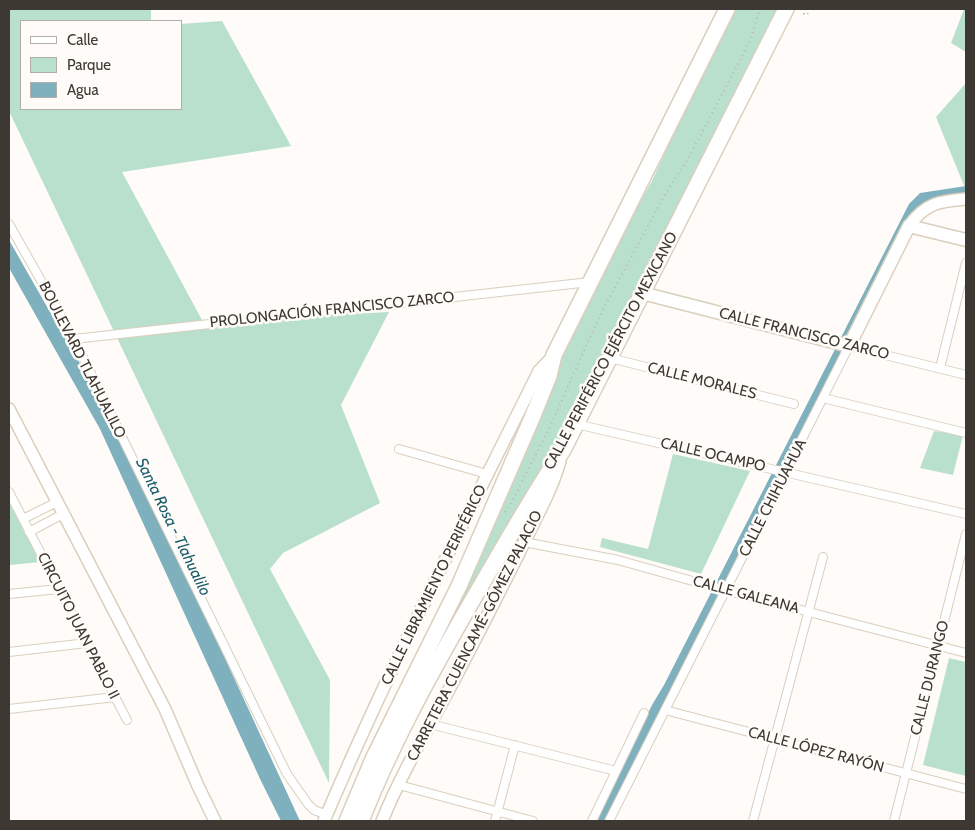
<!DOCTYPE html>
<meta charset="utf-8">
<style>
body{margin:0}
#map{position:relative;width:975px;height:830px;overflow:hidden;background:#fefbf8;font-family:Cabin,sans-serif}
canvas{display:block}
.frame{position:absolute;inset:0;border:10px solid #3d3831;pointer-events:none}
.legend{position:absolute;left:20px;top:20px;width:162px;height:90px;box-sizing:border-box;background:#fefbf8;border:1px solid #b1ada8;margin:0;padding:6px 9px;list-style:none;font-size:15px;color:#3d3831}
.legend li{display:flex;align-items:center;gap:10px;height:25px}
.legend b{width:25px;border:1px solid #b1ada8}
</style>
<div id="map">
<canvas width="975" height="830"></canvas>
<div class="frame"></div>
<ul class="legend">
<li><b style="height:6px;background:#fff"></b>Calle</li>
<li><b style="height:14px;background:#b9e0cd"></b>Parque</li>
<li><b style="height:14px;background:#7eb0be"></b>Agua</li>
</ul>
</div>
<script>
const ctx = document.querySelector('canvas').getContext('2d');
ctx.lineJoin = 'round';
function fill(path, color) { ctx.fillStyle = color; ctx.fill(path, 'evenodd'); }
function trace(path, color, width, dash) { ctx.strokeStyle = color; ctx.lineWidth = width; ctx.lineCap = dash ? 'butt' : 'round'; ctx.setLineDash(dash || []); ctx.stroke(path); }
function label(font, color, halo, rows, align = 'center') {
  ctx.font = font + ' Cabin,sans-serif'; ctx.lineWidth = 5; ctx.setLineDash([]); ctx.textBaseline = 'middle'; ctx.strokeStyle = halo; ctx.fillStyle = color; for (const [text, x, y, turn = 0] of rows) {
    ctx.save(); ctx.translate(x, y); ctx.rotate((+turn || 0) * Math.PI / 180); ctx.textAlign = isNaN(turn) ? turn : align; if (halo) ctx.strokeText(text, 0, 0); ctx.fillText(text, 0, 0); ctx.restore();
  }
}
fill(new Path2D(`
 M9 9H151V21H21V109H181V24L222 21 291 146 122 172 202 320 389 312 341 405 380 503 283 553 270 569 330 680 329 783 9 111Z
 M731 9H788L561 448 431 671 429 660 550 380 614 246 652 181Z
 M964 9H966V52L951 43Z
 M966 83V188H965L936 117Z
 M934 431 963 435 953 475 920 468Z
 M673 454 750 471 701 574 600 547 602 538 648 549Z
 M9 502 40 562 9 565Z
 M949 658 966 662V776L923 765Z`), '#b9e0cd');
fill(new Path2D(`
 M966 186V196L924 206 851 337 605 821H595L652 705 664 685 909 204 920 193Z
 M9 240 70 347 118 426 300 821H281L261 781 100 429 9 268Z`), '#7eb0be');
const street = new Path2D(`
 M9 224 74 339 287 774 308 804 314 810 327 815
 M74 339 590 282
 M610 358 794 404
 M940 368 966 263
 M823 398 966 433
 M576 424 966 514
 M399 449 487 474
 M9 492 127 720
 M23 519 57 502
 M29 532 63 514
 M524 542 618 560 721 589 966 653
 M9 594 59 589
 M9 652 87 643
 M9 709 115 697
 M665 710 966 789
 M430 724 616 771
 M399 785 533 821
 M495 821 515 745
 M592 821 644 713
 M609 821 849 346 966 375
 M753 821 823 557
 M894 821 966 534`);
const secondary = new Path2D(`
 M909 226C925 203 940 201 966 199
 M9 409 165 709 198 786 215 821
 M324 821C389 668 465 520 539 371L554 355
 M382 821C399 779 422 739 444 699 470 650 495 601 520 551 534 521 551 493 560 461`);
const primary = new Path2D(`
 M642 293 849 346 909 226 966 240`);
const highway = new Path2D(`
 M347 821 374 757 459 586 532 418 549 376 554 355 727 9
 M361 821C390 747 428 678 468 608 499 555 529 501 563 450L786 9`);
trace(street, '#dacfbd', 10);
trace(secondary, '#dacfbd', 14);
trace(primary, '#dacfbd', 15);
trace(highway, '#dacfbd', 18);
trace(new Path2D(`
 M807 9 804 14 807 15 810 9
 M505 512 508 509 550 427 589 339 607 302 663 198 679 172 687 161 750 41 760 9`), '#b9b5b0', 2, [1, 4]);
trace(street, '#fff', 8);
trace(secondary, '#fff', 11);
trace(primary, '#fff', 12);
trace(highway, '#fff', 15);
label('15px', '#3d3831', '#fefbf8', [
 ["PROLONGACIÓN FRANCISCO ZARCO",332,310,-6],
 ["CALLE FRANCISCO ZARCO",804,334,14],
 ["CALLE PERIFÉRICO EJÉRCITO MEXICANO",611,351,-62],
 ["BOULEVARD TLAHUALILO",82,360,63],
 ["CALLE MORALES",702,381,14],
 ["CALLE OCAMPO",713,455,13],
 ["CALLE CHIHUAHUA",773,498,-63],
 ["CALLE LIBRAMIENTO PERIFÉRICO",434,585,-64],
 ["CALLE GALEANA",746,595,15],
 ["CIRCUITO JUAN PABLO II",78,626,63],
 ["CARRETERA CUENCAMÉ-GÓMEZ PALACIO",475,636,-63],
 ["CALLE DURANGO",930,678,-76],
 ["CALLE LÓPEZ RAYÓN",816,750,15]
]);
label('italic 16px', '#1a5d6d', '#fefbf8', [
 ["Santa Rosa - Tlahualilo",173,527,64]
]);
</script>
